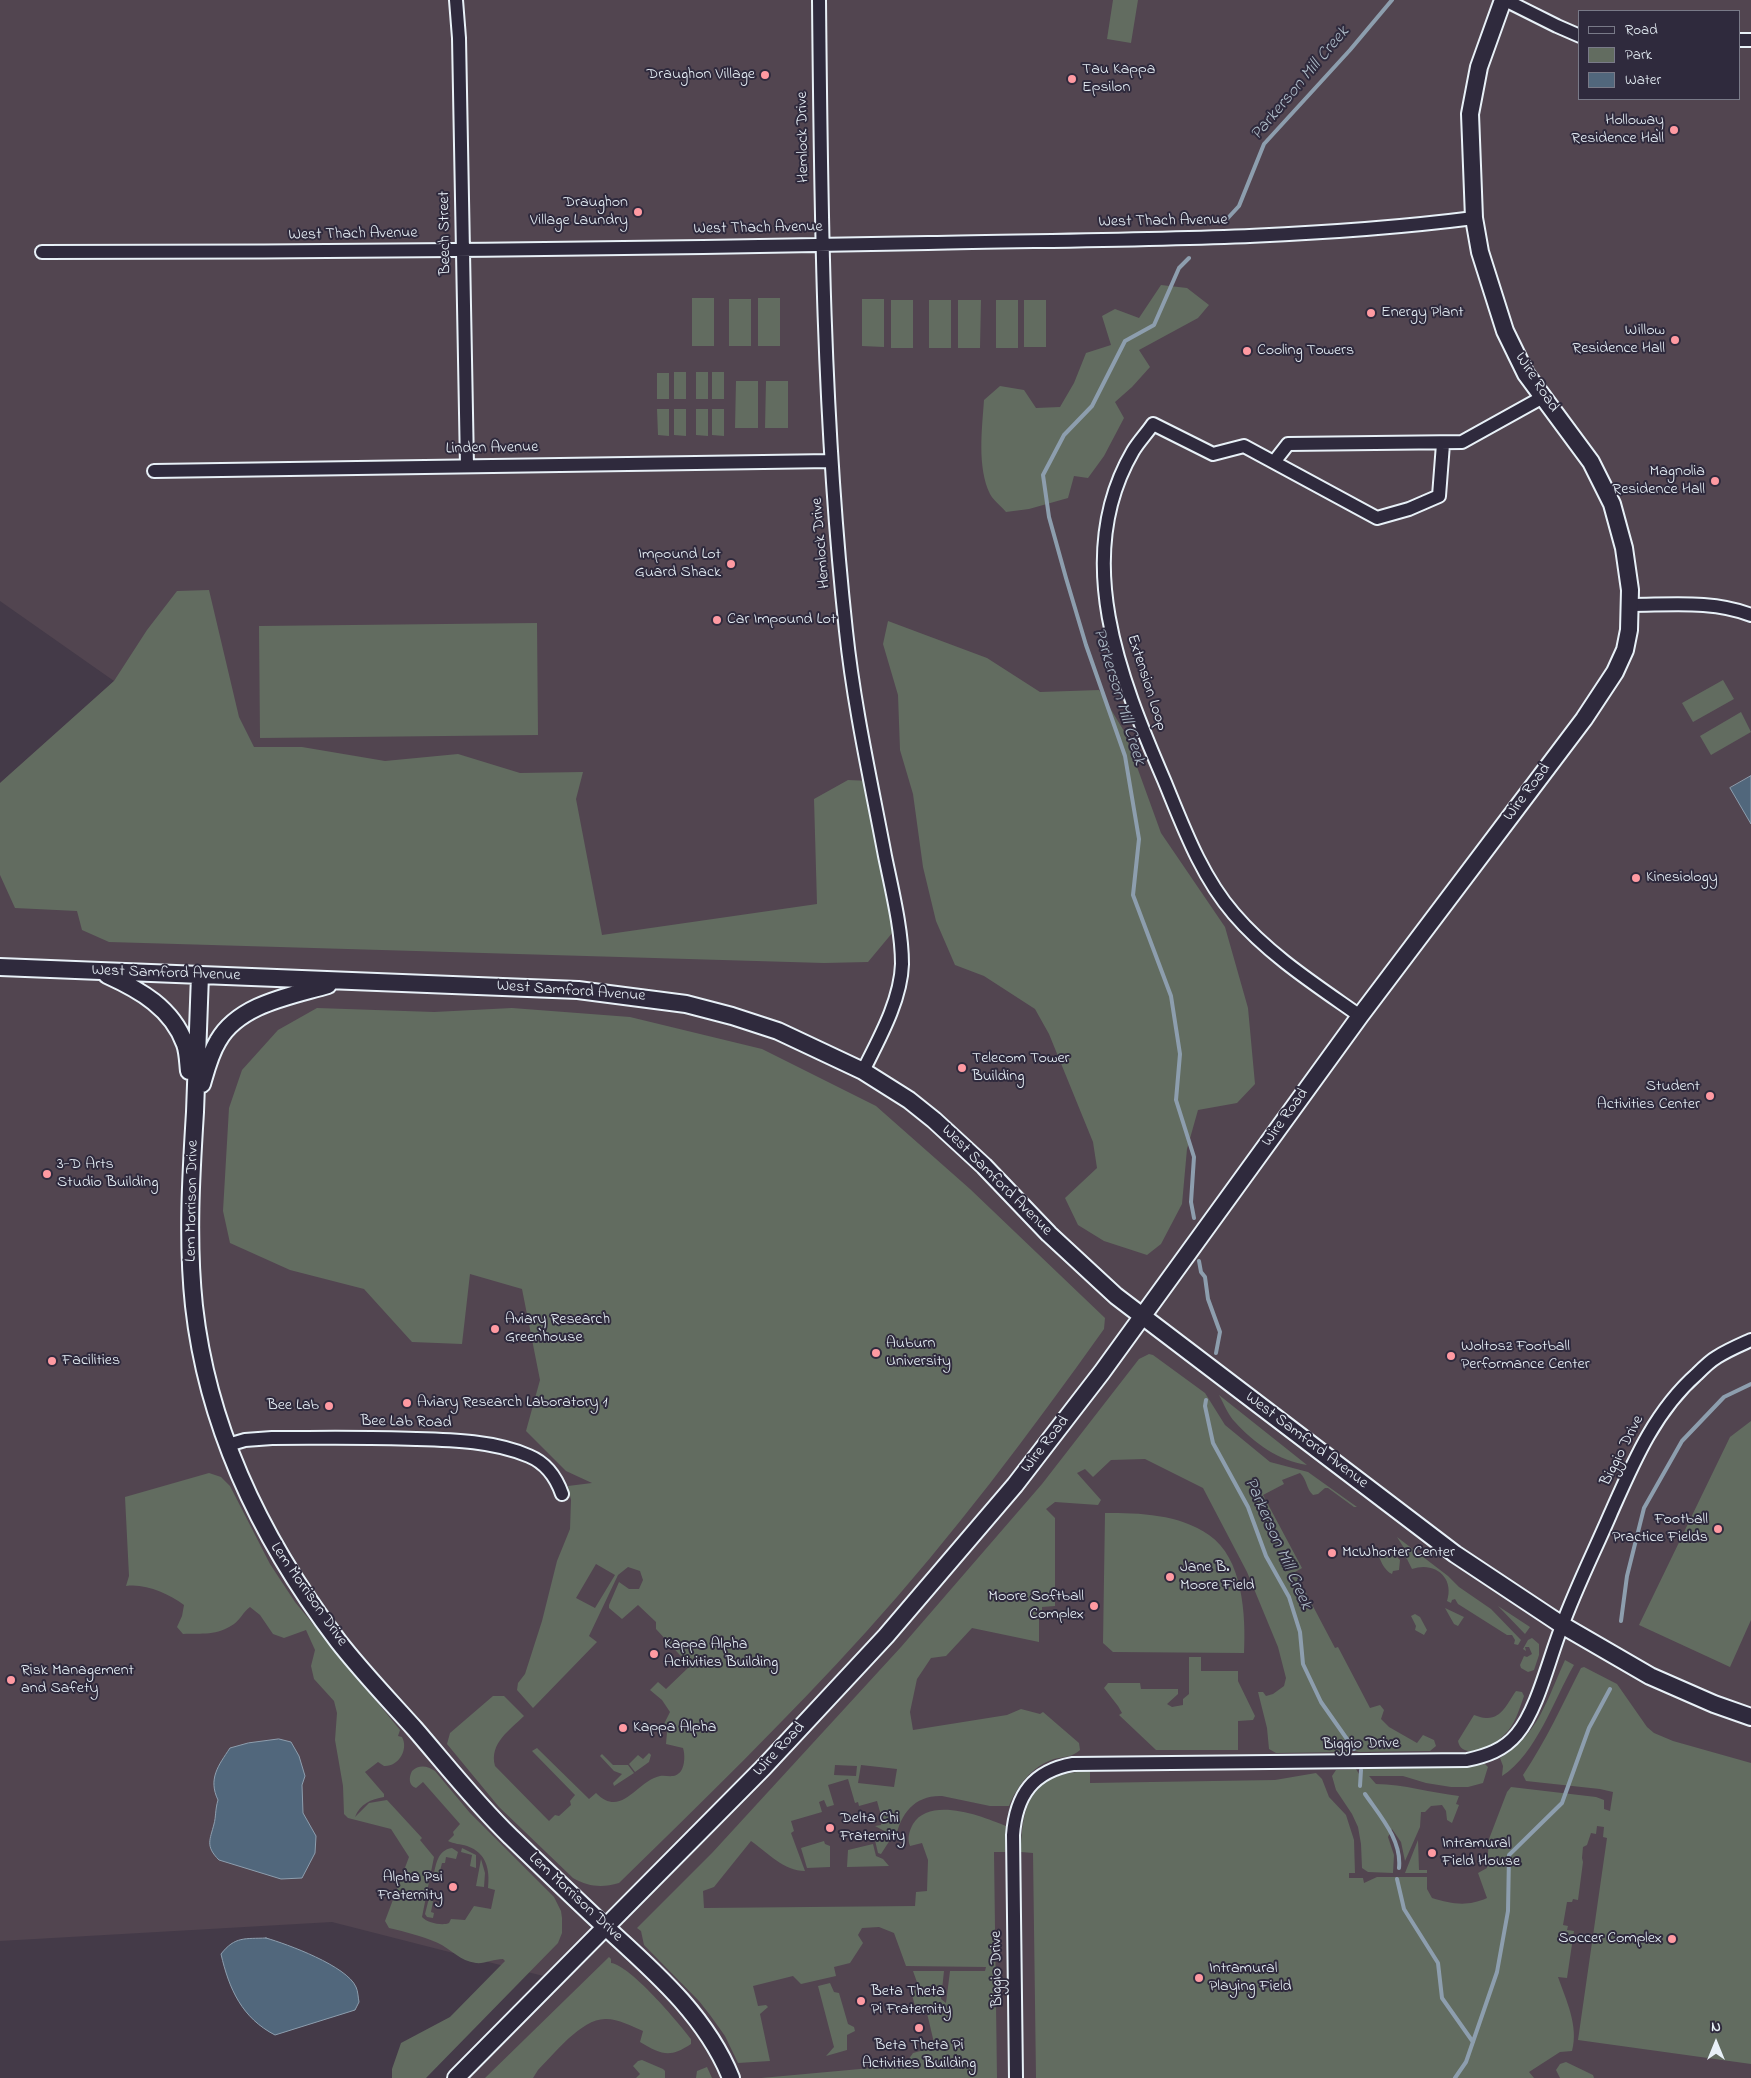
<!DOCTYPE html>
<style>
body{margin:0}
#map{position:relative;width:1751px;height:2078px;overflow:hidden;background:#443a48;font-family:"Indie Flower",sans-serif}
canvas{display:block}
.legend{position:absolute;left:1578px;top:10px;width:162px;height:90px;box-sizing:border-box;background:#2f2a3d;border:1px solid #797a88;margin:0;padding:6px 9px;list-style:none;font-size:15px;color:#e8f1f8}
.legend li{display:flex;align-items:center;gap:10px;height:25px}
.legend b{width:25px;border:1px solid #797a88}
.north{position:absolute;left:1691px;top:2018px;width:50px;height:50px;-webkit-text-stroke:4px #2f2a3d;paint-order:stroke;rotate:0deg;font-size:14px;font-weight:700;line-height:20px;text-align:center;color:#e8f1f8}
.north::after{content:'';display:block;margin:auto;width:18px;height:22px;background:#e8f1f8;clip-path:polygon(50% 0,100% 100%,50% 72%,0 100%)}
</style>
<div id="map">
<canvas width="1751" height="2078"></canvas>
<ul class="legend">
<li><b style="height:6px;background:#2f2a3d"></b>Road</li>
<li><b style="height:14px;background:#626c60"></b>Park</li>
<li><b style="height:14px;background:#51677c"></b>Water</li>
</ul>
<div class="north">N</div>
</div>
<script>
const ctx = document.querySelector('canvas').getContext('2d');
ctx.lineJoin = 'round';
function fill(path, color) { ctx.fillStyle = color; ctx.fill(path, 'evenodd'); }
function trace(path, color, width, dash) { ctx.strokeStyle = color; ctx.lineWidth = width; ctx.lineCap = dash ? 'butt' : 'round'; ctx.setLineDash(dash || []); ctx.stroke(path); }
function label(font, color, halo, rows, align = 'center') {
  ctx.font = font + ' "Indie Flower",sans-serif'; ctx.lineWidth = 4; ctx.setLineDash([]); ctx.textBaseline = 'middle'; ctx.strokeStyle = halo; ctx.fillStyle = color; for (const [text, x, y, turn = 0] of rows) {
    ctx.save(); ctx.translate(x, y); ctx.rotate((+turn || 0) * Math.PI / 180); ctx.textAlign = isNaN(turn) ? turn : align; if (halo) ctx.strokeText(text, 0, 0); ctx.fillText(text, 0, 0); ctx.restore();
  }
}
fill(new Path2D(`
 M0 0H1751V2078H456L555 1979 332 1922 0 1941V783L114 681 0 601ZM1580 11H1740V99H1580Z`), '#524550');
fill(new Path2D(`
 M1113 0H1138L1131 43 1107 39Z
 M1161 285 1187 288 1209 305 1198 318 1139 350 1150 367 1132 387 1115 402 1124 418 1104 456 1088 478 1074 476 1068 498 1029 509 1006 512C1001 506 993 500 990 494 977 467 982 429 984 400L1000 386 1024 390 1036 408 1060 407 1074 383 1086 353 1111 345 1102 316 1115 309 1139 318Z
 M692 298H714V346H692Z
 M758 298H780V346H758Z
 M729 299H751V346H729Z
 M862 299H884V347L862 346Z
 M891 300H913V348H891Z
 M929 300H951V348H929Z
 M958 300H981L980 348H958Z
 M996 300H1018V348H996Z
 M1024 300H1046V347H1024Z
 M674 372H686V399H674Z
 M696 372H708V399H696Z
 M712 372H724V399H712Z
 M657 373H669V399H657Z
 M736 381H758V428H735Z
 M766 381H788V428H765Z
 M657 409H669V436L658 435Z
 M674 409H686V436L674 435Z
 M696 409H708V436L696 435Z
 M712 409H724V436L712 435Z
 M209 590 239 717 254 747H302L385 761 458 754 520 773 583 772 576 799 602 935 817 904 814 799 848 780 871 781 898 926 868 962 824 963 109 942 82 930 77 911 15 908 0 875V783L114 681 147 630 177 591Z
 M888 621 987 658 1040 692 1099 690 1124 731 1161 833 1225 927 1248 1008 1255 1084 1237 1103 1198 1110 1187 1149 1182 1204 1161 1244 1147 1255 1104 1241 1078 1225 1065 1198 1097 1168 1093 1142 1049 1034 1035 1009 984 976 955 965 936 921 923 867 913 794 900 750 898 695 883 644Z
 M537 623 538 735 260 738 259 626Z
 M1723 680 1734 699 1693 722 1682 703Z
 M1741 712 1751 732 1711 755 1700 736Z
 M317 1008 434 1012 512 1008 630 1017 762 1049 876 1106 970 1189 1105 1318 1104 1329C1030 1433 952 1537 866 1632 787 1719 703 1801 619 1883 602 1888 589 1887 573 1878L499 1807 447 1744 450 1733 493 1696H504L524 1716C510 1730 489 1743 495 1766L549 1821 555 1815 559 1816 571 1805 570 1801 575 1795 532 1751 537 1748 589 1799 596 1793C622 1819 636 1781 660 1776 668 1775 675 1779 681 1771 685 1765 685 1754 683 1748L666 1744 667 1732 663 1726 670 1712 662 1700 650 1690 658 1682 666 1689 690 1666 656 1629V1622L638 1605 622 1619 609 1608V1605L619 1582 629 1589H639L643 1580 640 1571 628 1567 618 1575 589 1636 597 1642 533 1708 517 1690 518 1683 525 1674 542 1621 557 1561 570 1529 571 1500 568 1486 592 1483 566 1471 526 1431 540 1380 522 1289 470 1274 462 1344 412 1342 364 1289 290 1270 230 1243 223 1211 229 1108 242 1070 278 1030ZM596 1564 615 1575 595 1608 576 1598Z
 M1149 1354 1153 1355 1205 1393 1225 1425 1270 1462 1308 1472 1357 1507H1354L1328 1488H1325L1318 1494 1313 1495C1306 1489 1307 1479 1300 1473L1282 1480 1284 1484 1263 1495 1302 1568 1295 1572 1335 1648 1338 1647 1370 1708 1380 1705 1384 1710 1381 1719 1389 1727 1417 1743 1423 1735 1434 1740 1436 1746 1430 1751 1359 1752 1352 1750 1348 1752 1276 1753 1269 1749 1267 1728 1258 1692H1263L1266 1696 1273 1694 1284 1686 1286 1678 1278 1647 1247 1572 1203 1488 1145 1459 1111 1460 1093 1477 1085 1469 1077 1473 1101 1500 1098 1505 1055 1502 1046 1509 1055 1518V1606L1042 1607V1612H1039V1642L972 1628 946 1656 931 1658 917 1679 910 1712 913 1730 1007 1715 1021 1709 1040 1714 1043 1712 1079 1743 1080 1750C1073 1757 1063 1757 1054 1759 1032 1766 1017 1786 1009 1806H990L942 1796C915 1795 901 1813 896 1837L875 1826 881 1825 882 1819 877 1801 859 1806 858 1802 855 1803 848 1779 828 1785 834 1805 827 1807 824 1800 819 1802 822 1812 791 1821 794 1831 791 1833 805 1871C784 1871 768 1853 751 1841L714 1887 703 1891 704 1908 915 1906 916 1892 927 1891 928 1860 922 1843 910 1846C907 1839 909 1831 913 1824 930 1796 982 1816 1006 1826L1005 1852H994L997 2078H761L871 2068 883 2065 885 2069 906 2063 913 2053 935 2047 926 2009 919 2010 915 2006 912 1995 918 1985 913 1971H944L941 1999 946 2003 950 1971H985L986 1967 906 1966 894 1933 879 1927 862 1928 858 1935 863 1943 850 1963 834 1967 836 1976 801 1984 793 1976 753 1986 758 2006 766 2005 768 2007 760 2014 770 2061 738 2063 725 2036 710 2015 699 2001 644 1945 641 1931 637 1928 712 1853 901 1647 1042 1484 1139 1359ZM835 1765 857 1766 856 1776 834 1775ZM861 1765 897 1769 894 1787 858 1783Z
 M1219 1395 1307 1465C1279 1461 1254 1443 1235 1422 1228 1415 1224 1404 1219 1395Z
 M1751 1421V1620L1730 1667 1639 1625 1730 1437Z
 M209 1473 221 1477 230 1486 270 1564 295 1602 400 1730 398 1736 402 1737C409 1750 398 1767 384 1766L378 1762 365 1772 384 1794V1797C371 1799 360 1804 355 1817L369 1803 387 1800 422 1838 420 1840 434 1857 422 1917C427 1923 443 1926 449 1923L451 1919 465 1920 474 1906 491 1909 495 1890 488 1888C490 1870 487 1853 467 1846 460 1844 454 1844 448 1841L454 1835 453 1832 460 1824 423 1782 416 1788C408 1785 409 1777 412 1771 419 1764 428 1766 435 1771L470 1813 554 1897 561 1911 562 1918V1933L558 1943 426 2078H392V2069L401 2043 450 2017 505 1961 503 1959C494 1959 484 1964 476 1963 460 1961 451 1949 438 1943 422 1936 406 1932 389 1928L385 1921 409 1857 391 1829 348 1818 344 1814 343 1786 335 1740 337 1713 334 1701 314 1679 311 1666 315 1650 306 1630 284 1638 273 1634 260 1615 250 1607C243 1612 240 1620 234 1624 217 1636 202 1633 183 1634L177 1627 182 1616 184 1605C169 1594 145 1583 126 1586L129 1576 125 1497Z
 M1105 1513C1140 1513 1179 1514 1209 1535 1243 1558 1246 1616 1244 1653L1113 1652 1103 1643Z
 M1397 1537 1448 1576 1459 1587 1491 1609 1521 1640 1518 1645 1514 1644 1515 1640 1512 1635H1507L1458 1604 1455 1599 1452 1600 1451 1603 1447 1601C1455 1577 1434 1561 1412 1569L1407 1559 1401 1554 1404 1548Z
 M1383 1549 1387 1552 1389 1556 1394 1554 1400 1560 1399 1570 1393 1571 1392 1574C1384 1571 1379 1558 1377 1550Z
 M1498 1606 1530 1627 1525 1634Z
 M1445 1608 1464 1617 1458 1626 1454 1624Z
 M1415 1614 1420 1617 1427 1630 1424 1635 1415 1630 1416 1626 1411 1616Z
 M1532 1638 1539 1644V1655L1534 1670 1528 1672 1521 1668 1520 1665 1524 1656 1527 1657 1532 1654 1529 1647H1525L1526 1651 1523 1649 1528 1640Z
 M1189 1657H1201V1671H1238V1681L1255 1716 1253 1720 1238 1721V1750H1156L1119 1715 1122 1713 1118 1706 1104 1688 1108 1683H1140L1141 1689H1178V1694L1167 1704 1172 1707 1183 1705V1699L1189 1694Z
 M1565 1660 1574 1665C1554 1699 1536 1755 1502 1776L1503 1766 1500 1758C1538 1736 1548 1697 1565 1660Z
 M1584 1667 1617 1684 1647 1727 1654 1733 1673 1741 1751 1763V2064L1578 2040 1607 1838 1603 1837 1604 1827 1597 1826 1596 1834 1591 1833 1587 1845 1583 1847 1582 1858 1583 1862 1578 1900 1573 1899 1572 1902H1567L1563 1925 1568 1926 1567 1930 1574 1931 1567 1978 1558 1977C1566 2000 1579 2026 1572 2051L1560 2052 1529 2072 1534 2078H1036L1033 1853 1021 1852C1022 1801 1033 1773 1090 1771V1783L1275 1780 1316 1773 1322 1779 1329 1797 1346 1815 1354 1840 1355 1873H1349V1878H1363L1364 1883 1377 1877H1427V1889L1432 1898C1452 1904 1467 1907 1487 1898L1478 1873 1487 1868 1489 1839 1507 1792 1511 1787 1596 1797 1604 1800V1809L1610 1811 1613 1792 1600 1789 1526 1781 1523 1775C1546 1741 1563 1703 1581 1668Z
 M1516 1691 1522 1692 1524 1696C1519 1710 1515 1725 1504 1735 1495 1745 1462 1762 1458 1741L1474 1715C1478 1716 1482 1718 1486 1718 1502 1719 1508 1702 1516 1691Z
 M649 1753 651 1755 649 1762 635 1772 629 1764 638 1755 643 1759Z
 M602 1754 613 1765H628L634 1773 614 1786 613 1783 622 1774 614 1771 600 1756Z
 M1485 1764 1488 1767 1483 1783 1468 1787H1451L1426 1783 1403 1776H1369L1376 1784C1404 1784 1431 1793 1459 1796L1456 1804 1459 1805 1452 1823 1447 1820 1446 1811 1442 1805 1431 1806 1425 1812H1421L1420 1827 1405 1861 1401 1842 1392 1829 1388 1837 1394 1855 1393 1873 1368 1872 1362 1868 1361 1844 1358 1827 1352 1814 1336 1790 1332 1776 1336 1770 1356 1769 1359 1774 1362 1772V1767H1463Z
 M873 1832 890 1840 881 1854 878 1853Z
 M1418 1840 1419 1870H1427V1873H1405Z
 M824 1841 825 1844 830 1846V1867L807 1868 801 1848Z
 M873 1844 876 1856 883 1859 889 1866 847 1867 848 1850Z
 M452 1848 458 1852 456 1859 446 1857 445 1863H442L438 1879 433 1878C436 1865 437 1850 452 1848Z
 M462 1848 476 1855V1868L470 1866 472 1855 461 1852Z
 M481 1859 485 1873 484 1887 476 1886Z
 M430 1894 434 1896 431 1912 434 1913 433 1918 427 1917 425 1914Z
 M609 1957 611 1959V1963C630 1965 679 2023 691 2039V2044C670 2058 662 2055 640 2042L643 2031C631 2026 619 2019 606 2019 582 2018 554 2054 538 2070L533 2078H485Z
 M830 1983 834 1992 839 1993 848 2024 854 2027 855 2031 847 2035V2050L826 2056 834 2047 818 1986Z
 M642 2060 663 2069 665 2071V2078H636L640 2074 633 2066 638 2061Z
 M1566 2062 1593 2075 1594 2078H1560L1556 2070 1560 2064Z
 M707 2067 712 2078H696L697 2071Z`), '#626c60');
const water = new Path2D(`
 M1751 776V824L1730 788Z
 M279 1739 291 1742 299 1756 305 1776 302 1785 303 1813 316 1836 315 1853 302 1878 281 1879 219 1860C205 1846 210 1840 214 1824 216 1817 215 1810 218 1800 208 1779 218 1766 230 1748L248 1743Z
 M266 1938C287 1944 347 1966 356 1987 358 1991 358 1997 359 2002L355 2010 275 2035C242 2018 229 1989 221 1954 235 1936 245 1939 266 1938Z`);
fill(water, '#51677c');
trace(water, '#8d9eae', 1);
trace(new Path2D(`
 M1227 219 1239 206 1264 144 1350 50 1392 0
 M1189 258 1179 268 1154 325 1125 341 1092 406 1064 435 1043 475 1049 517 1066 578 1086 645 1125 756 1139 839 1133 895 1171 996 1180 1054 1176 1100 1194 1157 1191 1202 1194 1218
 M1199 1261 1201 1272 1205 1277 1208 1299 1220 1332 1216 1353
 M1206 1400 1205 1406 1213 1443 1248 1507 1266 1556 1289 1597 1300 1632 1303 1664 1321 1702 1354 1749
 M1621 1621 1627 1576 1644 1508 1682 1441 1724 1397 1751 1384
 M1360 1786 1361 1770
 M1365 1794C1380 1816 1402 1840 1399 1868
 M1397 1879 1404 1909 1438 1963 1442 1998 1473 2042
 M1455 2078 1466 2062 1497 1972 1508 1911 1509 1855 1562 1803 1589 1728 1610 1689`), '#8d9eae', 4);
const minor = new Path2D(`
 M456 0 459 38 467 466
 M819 0C821 211 823 421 846 631 854 707 871 782 885 856 892 890 902 930 902 964 901 1000 879 1039 863 1071
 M1505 0 1557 26 1580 36
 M1740 40H1751
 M42 252C337 252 633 249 928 243 1110 239 1293 241 1474 218
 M1274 462 1288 444 1462 442 1543 397
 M154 471 831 461
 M1630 605C1670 605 1713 600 1751 615
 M1360 1016C1316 985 1269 955 1234 914 1201 876 1183 826 1164 780 1120 678 1071 557 1133 451 1139 441 1147 433 1153 424L1213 454 1244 446 1377 518 1409 509 1439 496 1443 444
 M228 1445 245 1440 272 1438C320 1438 368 1437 416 1439 453 1440 494 1441 529 1456 546 1463 556 1477 562 1494
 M1016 2078 1013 1835C1016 1795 1033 1771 1073 1764L1467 1760C1486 1756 1504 1750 1517 1734 1538 1709 1549 1658 1562 1626 1576 1588 1594 1552 1610 1515 1633 1463 1654 1412 1697 1374 1703 1368 1710 1361 1717 1357 1728 1350 1740 1345 1751 1340`);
const tertiary = new Path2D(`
 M0 967 578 990 686 1004 732 1016 778 1031 863 1071 909 1100 934 1120 984 1166 1049 1234 1116 1296 1455 1554 1562 1625 1650 1676 1714 1704 1751 1717
 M107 975C140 990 172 1008 185 1044 188 1052 188 1063 189 1071
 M200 975C198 1021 197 1066 195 1112 191 1176 187 1241 194 1306 208 1431 263 1542 338 1641 362 1672 389 1700 415 1729 446 1765 476 1803 510 1836 539 1864 569 1893 599 1921 649 1967 705 2013 731 2078
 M202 1084C206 1070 210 1054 218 1041 239 1004 291 996 328 985
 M456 2078 764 1767 886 1636 1015 1485 1102 1372 1360 1016 1584 719 1615 672 1625 650 1629 630 1630 590 1624 548 1612 504 1591 462 1526 374 1505 331 1480 252 1474 218 1470 114 1479 67 1503 0`);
trace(minor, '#e8f1f8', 16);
trace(tertiary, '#e8f1f8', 20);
trace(minor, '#2f2a3d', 12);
trace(tertiary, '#2f2a3d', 16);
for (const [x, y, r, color] of [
 [765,75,5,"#ff9aa2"],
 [1072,79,5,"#ff9aa2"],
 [1674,130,5,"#ff9aa2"],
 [638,212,5,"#ff9aa2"],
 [1371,313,5,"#ff9aa2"],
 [1675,340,5,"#ff9aa2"],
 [1247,351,5,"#ff9aa2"],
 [1715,481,5,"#ff9aa2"],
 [731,564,5,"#ff9aa2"],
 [717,620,5,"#ff9aa2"],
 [1636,878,5,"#ff9aa2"],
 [962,1068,5,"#ff9aa2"],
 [1710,1096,5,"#ff9aa2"],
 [47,1174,5,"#ff9aa2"],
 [495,1329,5,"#ff9aa2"],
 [876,1353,5,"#ff9aa2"],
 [1451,1356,5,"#ff9aa2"],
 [52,1361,5,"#ff9aa2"],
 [407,1403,5,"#ff9aa2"],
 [329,1406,5,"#ff9aa2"],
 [1718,1529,5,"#ff9aa2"],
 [1332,1553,5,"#ff9aa2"],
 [1170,1577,5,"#ff9aa2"],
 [1094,1606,5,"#ff9aa2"],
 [654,1654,5,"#ff9aa2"],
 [11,1680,5,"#ff9aa2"],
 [623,1728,5,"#ff9aa2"],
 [830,1828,5,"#ff9aa2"],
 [1432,1853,5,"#ff9aa2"],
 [453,1887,5,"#ff9aa2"],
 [1672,1939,5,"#ff9aa2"],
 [1199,1978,5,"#ff9aa2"],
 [861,2001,5,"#ff9aa2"],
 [919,2028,5,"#ff9aa2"]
]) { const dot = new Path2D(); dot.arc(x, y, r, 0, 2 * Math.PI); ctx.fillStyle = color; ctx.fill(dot); trace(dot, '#2f2a3d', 2); }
label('16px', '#e8f1f8', '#2f2a3d', [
 ["Tau Kappa",1082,70],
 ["Epsilon",1082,88],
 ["Draughon Village",755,75,"right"],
 ["Holloway",1664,121,"right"],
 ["Residence Hall",1664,139,"right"],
 ["Draughon",628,203,"right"],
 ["Village Laundry",628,221,"right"],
 ["Energy Plant",1381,313],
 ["Willow",1665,331,"right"],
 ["Residence Hall",1665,349,"right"],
 ["Cooling Towers",1257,351],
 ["Magnolia",1705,472,"right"],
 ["Residence Hall",1705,490,"right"],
 ["Impound Lot",721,555,"right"],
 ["Guard Shack",721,573,"right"],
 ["Car Impound Lot",727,620],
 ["Kinesiology",1646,878],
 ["Telecom Tower",972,1059],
 ["Building",972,1077],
 ["Student",1700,1087,"right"],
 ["Activities Center",1700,1105,"right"],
 ["3-D Arts",57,1165],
 ["Studio Building",57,1183],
 ["Aviary Research",505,1320],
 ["Greenhouse",505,1338],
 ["Auburn",886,1344],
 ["University",886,1362],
 ["Woltosz Football",1461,1347],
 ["Performance Center",1461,1365],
 ["Facilities",62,1361],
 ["Aviary Research Laboratory 1",417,1403],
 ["Bee Lab",319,1406,"right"],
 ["Football",1708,1520,"right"],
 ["Practice Fields",1708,1538,"right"],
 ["McWhorter Center",1342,1553],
 ["Jane B.",1180,1568],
 ["Moore Field",1180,1586],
 ["Moore Softball",1084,1597,"right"],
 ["Complex",1084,1615,"right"],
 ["Kappa Alpha",664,1645],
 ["Activities Building",664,1663],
 ["Risk Management",21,1671],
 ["and Safety",21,1689],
 ["Kappa Alpha",633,1728],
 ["Delta Chi",840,1819],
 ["Fraternity",840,1837],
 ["Intramural",1442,1844],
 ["Field House",1442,1862],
 ["Alpha Psi",443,1878,"right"],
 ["Fraternity",443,1896,"right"],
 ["Soccer Complex",1662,1939,"right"],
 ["Intramural",1209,1969],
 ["Playing Field",1209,1987],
 ["Beta Theta",871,1992],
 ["Pi Fraternity",871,2010],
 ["Beta Theta Pi",919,2046,"center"],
 ["Activities Building",919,2064,"center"]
], 'left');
label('16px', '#e8f1f8', '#2f2a3d', [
 ["Hemlock Drive",804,137,-91],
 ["West Thach Avenue",1163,222,-1],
 ["West Thach Avenue",758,229,-1],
 ["Beech Street",446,233,-91],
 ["West Thach Avenue",353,235,-1],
 ["Wire Road",1536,383,57],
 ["Linden Avenue",492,449,-1],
 ["Hemlock Drive",822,543,-95],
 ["Extension Loop",1146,683,72],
 ["Wire Road",1528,793,-53],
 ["West Samford Avenue",166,974,2],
 ["West Samford Avenue",571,992,4],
 ["Wire Road",1286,1118,-54],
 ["West Samford Avenue",996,1181,45],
 ["Lem Morrison Drive",193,1201,-89],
 ["Bee Lab Road",406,1423,1],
 ["West Samford Avenue",1306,1441,37],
 ["Wire Road",1046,1445,-52],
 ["Biggio Drive",1623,1451,-63],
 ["Lem Morrison Drive",308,1595,55],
 ["Biggio Drive",1361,1745,-1],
 ["Wire Road",780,1750,-47],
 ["Lem Morrison Drive",575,1898,43],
 ["Biggio Drive",998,1969,-91]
]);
label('italic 18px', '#acbac6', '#2f2a3d', [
 ["Parkerson Mill Creek",1301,84,-50],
 ["Parkerson Mill Creek",1118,697,73],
 ["Parkerson Mill Creek",1277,1544,66]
]);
</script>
